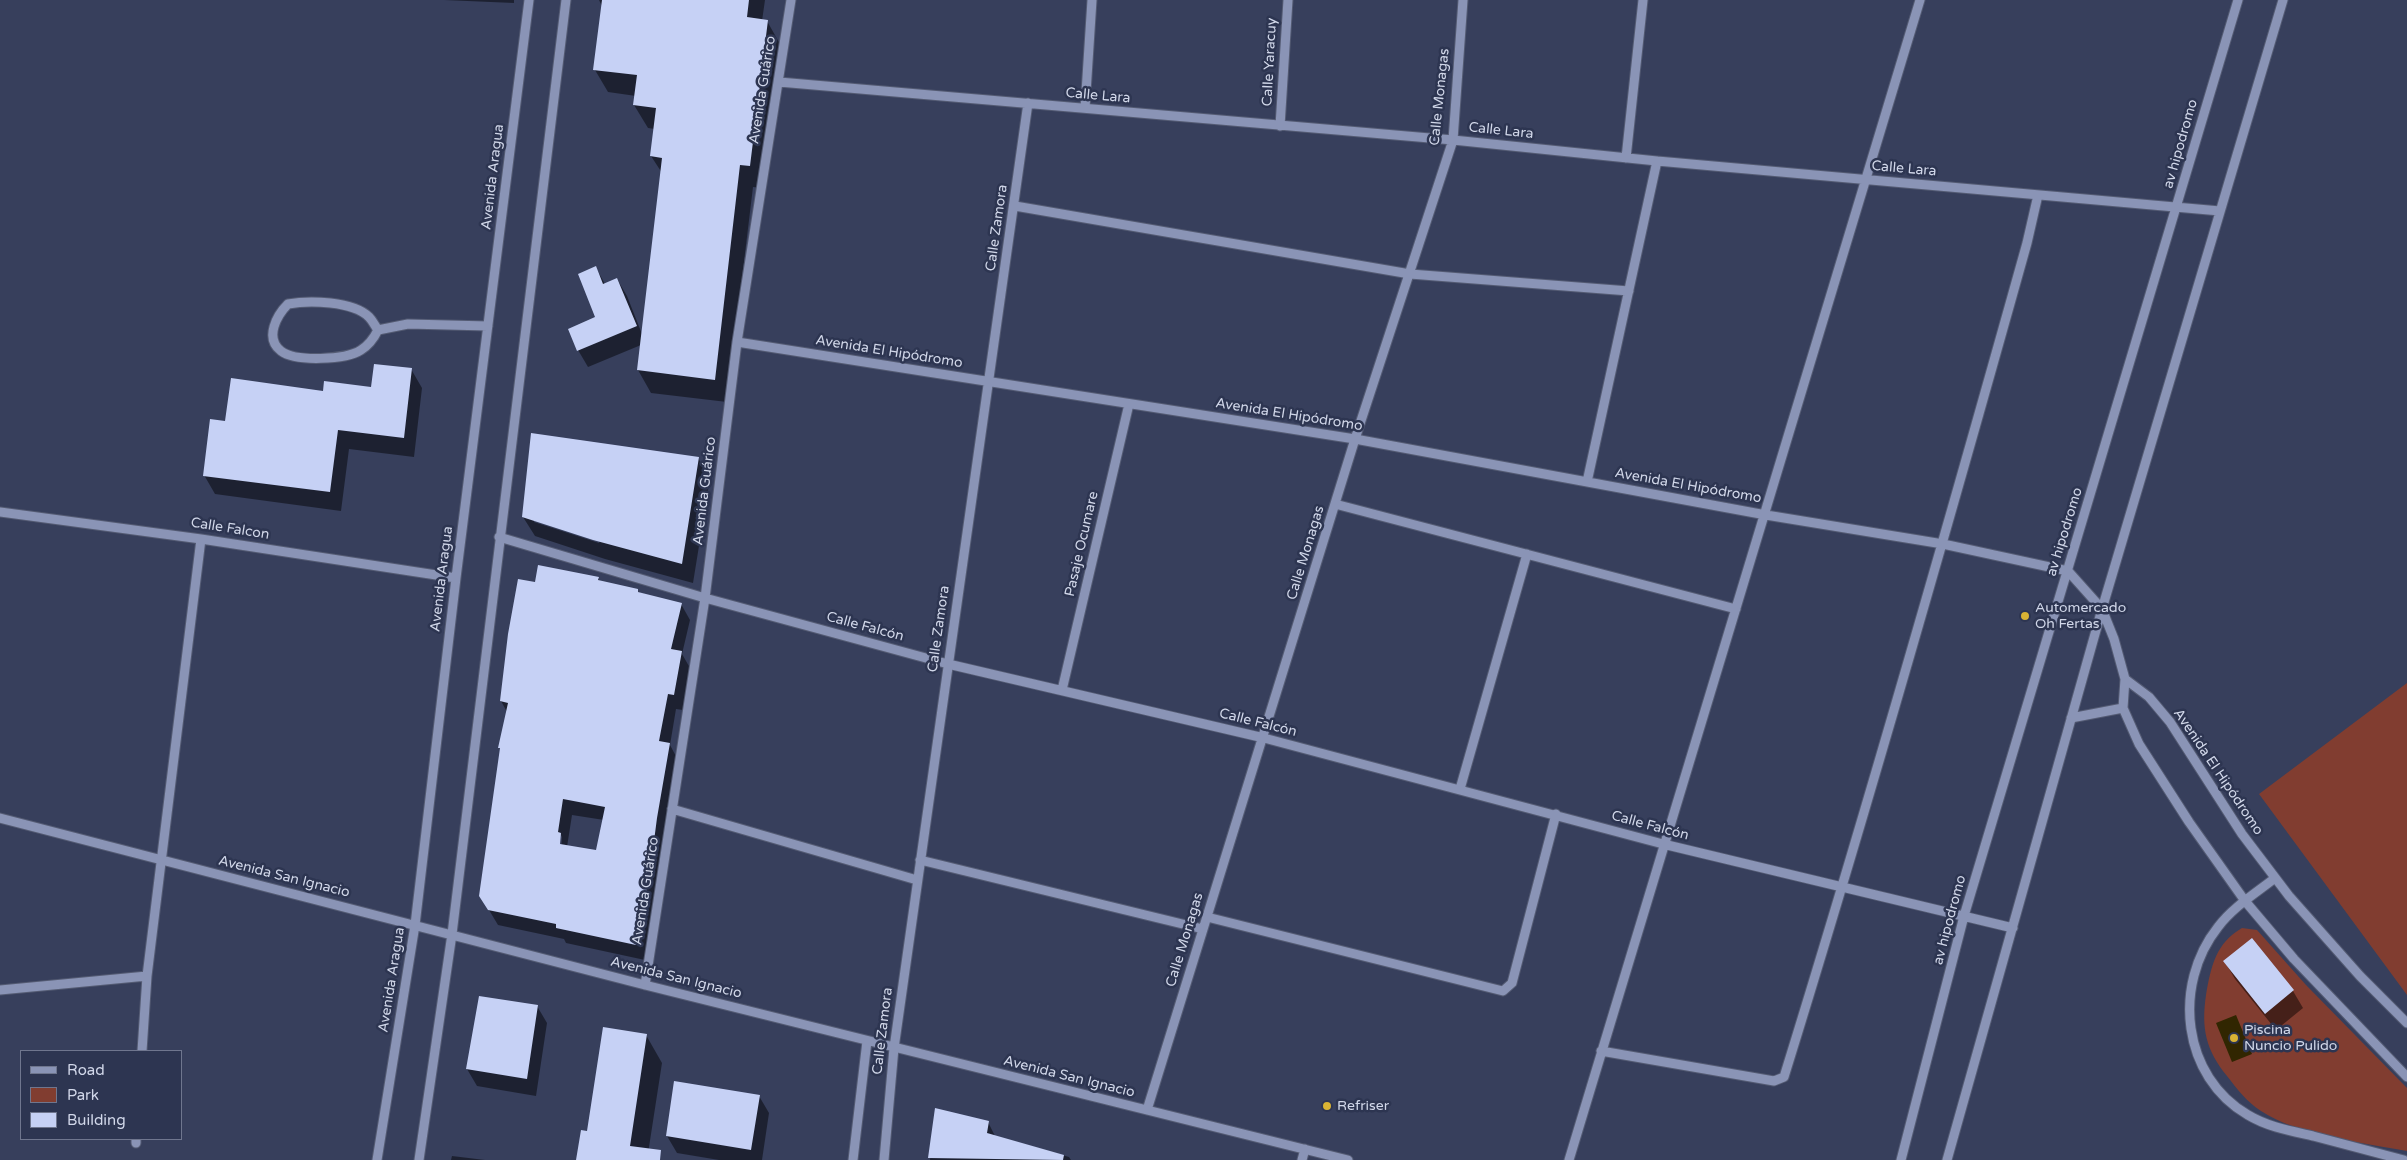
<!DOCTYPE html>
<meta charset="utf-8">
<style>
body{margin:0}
#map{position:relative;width:2407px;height:1160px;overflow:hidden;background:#373f5c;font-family:"Varela Round",sans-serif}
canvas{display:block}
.legend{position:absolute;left:20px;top:1050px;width:162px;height:90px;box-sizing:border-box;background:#2d3551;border:1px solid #6f768e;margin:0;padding:6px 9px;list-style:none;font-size:15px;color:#d1d7e9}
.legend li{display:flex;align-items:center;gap:10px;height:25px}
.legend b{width:25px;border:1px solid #6f768e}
</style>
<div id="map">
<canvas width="2407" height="1160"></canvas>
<ul class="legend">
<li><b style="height:6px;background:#8a94b6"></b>Road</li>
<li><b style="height:14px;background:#813d30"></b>Park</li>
<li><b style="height:14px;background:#c6d1f5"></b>Building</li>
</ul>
</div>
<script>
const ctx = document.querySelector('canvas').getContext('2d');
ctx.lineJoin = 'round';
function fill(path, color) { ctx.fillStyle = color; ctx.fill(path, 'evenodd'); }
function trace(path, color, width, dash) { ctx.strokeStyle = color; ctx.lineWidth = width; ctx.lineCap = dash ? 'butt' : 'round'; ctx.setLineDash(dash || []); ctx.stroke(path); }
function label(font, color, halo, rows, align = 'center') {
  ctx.font = font + ' "Varela Round",sans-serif'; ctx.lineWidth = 5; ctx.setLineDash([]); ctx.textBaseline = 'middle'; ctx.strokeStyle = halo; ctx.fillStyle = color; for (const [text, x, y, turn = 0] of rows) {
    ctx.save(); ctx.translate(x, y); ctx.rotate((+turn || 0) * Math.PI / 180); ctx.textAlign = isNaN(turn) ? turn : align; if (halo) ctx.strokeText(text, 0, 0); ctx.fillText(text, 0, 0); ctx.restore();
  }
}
fill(new Path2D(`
 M2407 683V995L2259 794Z
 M2242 928 2257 930 2306 985 2407 1088V1151C2364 1143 2297 1135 2261 1111 2247 1102 2237 1089 2227 1076 2206 1050 2201 1029 2206 995 2211 966 2216 943 2242 928Z`), '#813d30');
fill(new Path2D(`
 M2236 1015 2252 1054 2232 1062 2216 1023Z`), '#312601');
fill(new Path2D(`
 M444 0H514V3Z
 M599 0H765L762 21H767L780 44 762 188 753 187 727 402 651 393 638 370 641 345 588 367 578 350 597 317 596 268 605 284 617 279 627 296 642 334 662 173 651 156 655 129 648 128 634 105 636 96 608 92 595 70 602 6Z
 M411 369 422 388 414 457 349 449 341 511 215 494 204 475 226 422 324 392 372 388Z
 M698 458 710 478 693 583 605 559 535 536 523 517ZM534 520 600 541 599 543 534 522Z
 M598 578 600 582 681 604 690 620 682 654 690 668 683 710 676 709 670 745 678 760 645 960 566 943 564 939 498 925 480 895 501 751 500 748 507 712 501 701 536 583ZM572 815 604 820 597 852 567 847ZM560 833 562 837 561 850H558Z
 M2252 940 2293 991 2303 1008 2276 1030 2235 979 2225 962Z
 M537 1006 547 1023 536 1096 477 1086 467 1069Z
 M646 1035 662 1063 647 1160H577L588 1132Z
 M675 1083 759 1096 769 1113 762 1160H719L677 1153 667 1136Z
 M936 1110 988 1122 995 1136 1069 1157 1071 1160H930Z
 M452 1156 485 1160H451Z`), '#0007');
fill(new Path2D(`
 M602 0H749L747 17 768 20 750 166 740 165 715 380 637 370 662 158 650 156 656 108 633 105 637 75 593 70Z
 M596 266 603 284 617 278 637 326 577 351 568 329 595 317 578 274Z
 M374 364 412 368 404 438 338 430 330 492 203 476 210 419 225 421 231 378 323 391 324 381 371 387Z
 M531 433 699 457 682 564 593 540 522 517Z
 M538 565 599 577 598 580 638 589V592L682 603 671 649 682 651 674 695 668 694 659 741 670 743 657 818 650 872 636 945 556 928V924L488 910 479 896 500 748H498L508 703 500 701 508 634 518 579 535 582ZM563 799 605 807 596 850 560 844 561 833 558 832Z
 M2252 938 2294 990 2265 1014 2223 961Z
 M479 996 538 1005 527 1079 466 1069Z
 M603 1027 647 1034 630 1146 661 1150 660 1160H576L581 1130 587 1131Z
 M674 1081 760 1095 751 1150 666 1136Z
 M935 1108 989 1121 987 1133 1064 1155 1063 1160 928 1158Z`), '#c6d1f5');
const minor = new Path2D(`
 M779 82 1453 140 1657 161 2220 211
 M1085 108 1092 0
 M1280 126 1288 0
 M1626 158 1643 0
 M1015 206 1410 274 1629 291
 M378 330C375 326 373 321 369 317 353 301 309 300 288 304 277 315 264 338 281 351 295 362 346 360 361 350 369 345 374 338 378 330L408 324 488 326
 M737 342 1355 439 1766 515 1943 544 2068 571 2102 609 2114 639 2125 679 2149 697 2170 722 2242 834 2289 896 2360 976 2407 1023
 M1587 482 1657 161
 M1335 504 1736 609
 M0 512 201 539 456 578
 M499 537 705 598 948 664 1264 738 1663 844 2013 928
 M2125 679 2123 708 2139 744 2189 822 2245 901 2294 959 2407 1077
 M1062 690 1129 404
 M2071 718 2123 708
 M1460 789 1527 554
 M672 809 917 880
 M0 818 645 985 1348 1160
 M920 860 1203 929
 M2275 878C2256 893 2233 907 2218 927 2172 985 2182 1077 2248 1115 2268 1127 2291 1131 2313 1136 2343 1144 2374 1152 2404 1160
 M1207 917 1503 991 1512 983 1556 814
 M645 985 705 598 737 342 791 0
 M0 990 147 976
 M142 1051 147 976 201 539
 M1601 1051 1774 1081 1784 1077C1870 800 1949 522 2027 243L2038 195
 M1147 1110 1355 439 1453 140 1463 0
 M136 1143V1139
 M377 1160 415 925 456 578 529 0
 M419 1160 452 934 566 0
 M853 1160 867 1041
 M884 1160 894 1048 1028 103
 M1302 1160 1305 1149
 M1569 1160 1920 0
 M1901 1160 1964 916 2238 0
 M1947 1160 2102 609 2283 0`);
trace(minor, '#545b73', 11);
trace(minor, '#8a94b6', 9);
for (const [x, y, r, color] of [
 [2025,616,5,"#d9b334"],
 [2234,1038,5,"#d9b334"],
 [1327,1106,5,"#d9b334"]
]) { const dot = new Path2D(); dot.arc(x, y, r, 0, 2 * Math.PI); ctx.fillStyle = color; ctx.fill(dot); trace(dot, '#2d3551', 2); }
label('14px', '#d1d7e9', '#2d3551', [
 ["Calle Yaracuy",1270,62,-87],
 ["Avenida Guárico",763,90,-81],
 ["Calle Lara",1098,96,5],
 ["Calle Monagas",1440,97,-84],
 ["Calle Lara",1501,131,6],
 ["av hipodromo",2181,144,-74],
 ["Calle Lara",1904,169,5],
 ["Avenida Aragua",493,177,-83],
 ["Calle Zamora",997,228,-82],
 ["Avenida El Hipódromo",889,352,9],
 ["Avenida El Hipódromo",1289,415,9],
 ["Avenida El Hipódromo",1688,486,10],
 ["Avenida Guárico",705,491,-83],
 ["Calle Falcon",230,529,9],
 ["av hipodromo",2065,532,-73],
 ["Pasaje Ocumare",1082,544,-77],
 ["Calle Monagas",1306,553,-73],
 ["Avenida Aragua",442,579,-83],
 ["Calle Falcón",865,627,15],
 ["Calle Zamora",939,629,-82],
 ["Calle Falcón",1258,723,14],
 ["Avenida El Hipódromo",2218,772,56],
 ["Calle Falcón",1650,826,15],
 ["Avenida San Ignacio",284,877,14],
 ["Avenida Guárico",646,891,-81],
 ["av hipodromo",1950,920,-75],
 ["Calle Monagas",1185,940,-73],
 ["Avenida San Ignacio",676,978,14],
 ["Avenida Aragua",392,980,-81],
 ["Calle Zamora",883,1031,-83],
 ["Avenida San Ignacio",1069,1077,14]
]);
label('14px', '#d1d7e9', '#2d3551', [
 ["Automercado",2035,608],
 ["Oh Fertas",2035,624],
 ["Piscina",2244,1030],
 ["Nuncio Pulido",2244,1046],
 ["Refriser",1337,1106]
], 'left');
</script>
